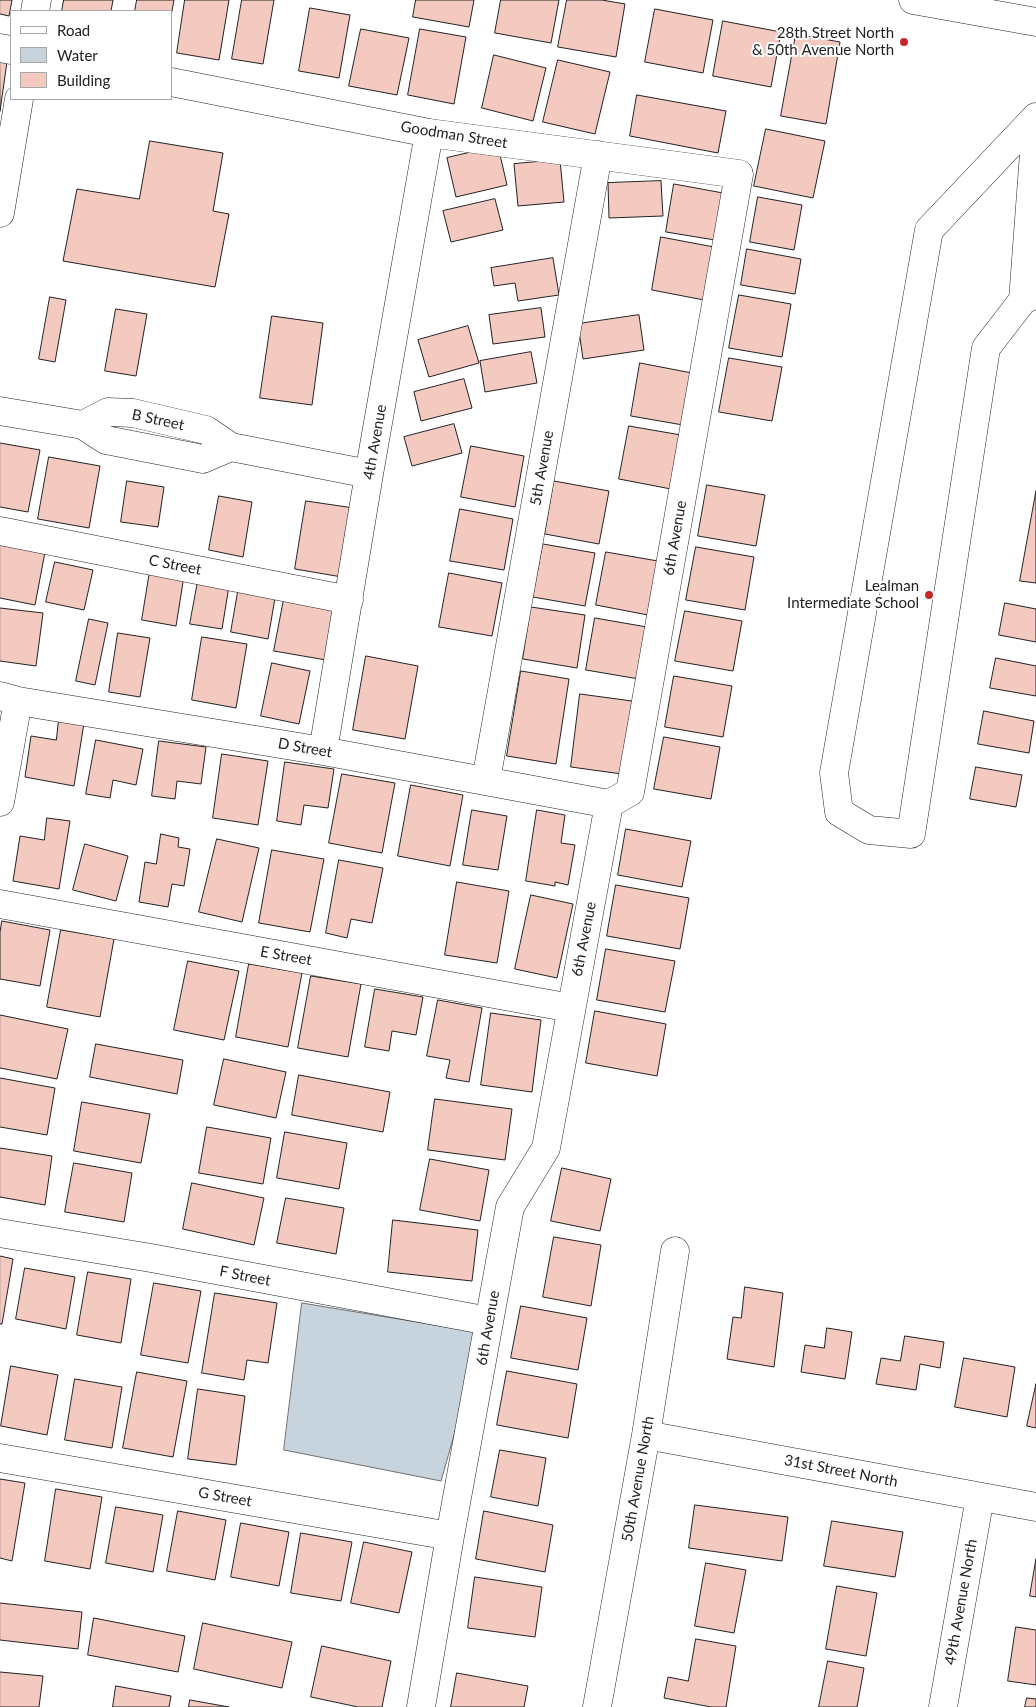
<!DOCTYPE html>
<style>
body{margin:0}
#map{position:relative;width:1036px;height:1707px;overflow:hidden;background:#fff;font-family:Lato,sans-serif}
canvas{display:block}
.legend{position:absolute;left:10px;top:10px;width:162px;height:90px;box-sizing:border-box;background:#fff;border:1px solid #a7a7a7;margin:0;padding:6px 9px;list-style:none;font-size:15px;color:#222}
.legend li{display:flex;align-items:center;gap:10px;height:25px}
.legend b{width:25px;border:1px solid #a7a7a7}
</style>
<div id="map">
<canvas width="1036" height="1707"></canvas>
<ul class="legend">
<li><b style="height:6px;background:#fff"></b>Road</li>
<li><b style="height:14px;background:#c7d3dd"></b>Water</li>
<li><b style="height:14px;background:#f3c9c0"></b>Building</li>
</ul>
</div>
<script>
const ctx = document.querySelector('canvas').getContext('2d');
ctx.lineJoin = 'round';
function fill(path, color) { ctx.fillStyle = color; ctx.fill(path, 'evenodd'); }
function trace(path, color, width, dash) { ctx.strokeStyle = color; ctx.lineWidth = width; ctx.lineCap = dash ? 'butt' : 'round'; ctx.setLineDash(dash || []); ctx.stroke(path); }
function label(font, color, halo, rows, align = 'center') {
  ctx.font = font + ' Lato,sans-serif'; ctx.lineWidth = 4; ctx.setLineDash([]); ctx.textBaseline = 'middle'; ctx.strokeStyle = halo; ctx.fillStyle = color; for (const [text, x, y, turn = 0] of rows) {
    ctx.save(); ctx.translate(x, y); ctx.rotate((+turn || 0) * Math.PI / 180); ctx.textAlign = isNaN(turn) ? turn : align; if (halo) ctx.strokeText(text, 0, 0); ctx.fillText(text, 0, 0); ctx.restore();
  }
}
const water = new Path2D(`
 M302 1303 483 1333 441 1481 284 1450Z`);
fill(water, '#c7d3dd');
trace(water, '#6f6f6f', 1);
const building = new Path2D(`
 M0 0H12L9 16 0 14Z
 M64 0H113L111 11H62Z
 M137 0H174L171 16V11H135Z
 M185 0H229L219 60 177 53Z
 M242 0H274L263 64 232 59Z
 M416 0H474L469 27 413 17Z
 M501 0H559L551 43 495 33Z
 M567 0H602L625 4 616 57 558 47Z
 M310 8 350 15 339 78 299 71Z
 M655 9 713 20 703 73 645 62Z
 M723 21 781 32 771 87 713 76Z
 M361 29 409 38 397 95 349 86Z
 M420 29 466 37 454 104 408 95Z
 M796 34 840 42 826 124 781 116Z
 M494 55 546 68 533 121 482 108Z
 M558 60 610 72 595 134 543 122Z
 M0 61 7 62 0 111Z
 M637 95 726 111 718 153 630 136Z
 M766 129 825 141 813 198 754 186Z
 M150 141 223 153 213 211 229 214 215 287 63 261 77 189 139 199Z
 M498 146 507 185 456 197 447 158Z
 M560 160 564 202 518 206 514 164Z
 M661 181 663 216 609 218 608 183Z
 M674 184 723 193 715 240 666 232Z
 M758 197 802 205 794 250 750 242Z
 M495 199 503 230 451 242 443 211Z
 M661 237 714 247 704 300 652 290Z
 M747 249 801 259 795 294 741 285Z
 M553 258 559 295 518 301 515 283 494 286 491 268Z
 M739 295 791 304 782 357 729 348Z
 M50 297 66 300 55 362 39 359Z
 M541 308 545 337 493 344 489 315Z
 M116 309 147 314 136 376 105 371Z
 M639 315 644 350 583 359 578 324Z
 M272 316 323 323 312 405 260 398Z
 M468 326 479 363 429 377 418 340Z
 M531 352 537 383 485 392 480 361Z
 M729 358 782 367 772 421 719 412Z
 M640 363 692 373 683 425 631 416Z
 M464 379 472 408 421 421 414 392Z
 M454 424 462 453 412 466 404 437Z
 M629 426 681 435 671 489 619 479Z
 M0 443 40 450 28 512 0 507Z
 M471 446 524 456 515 507 461 497Z
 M49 457 100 466 89 528 38 519Z
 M127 481 164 487 158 527 121 522Z
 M554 481 609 491 599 544 545 534Z
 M707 485 765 495 756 546 698 536Z
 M1036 491V583L1020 581Z
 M219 496 252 502 243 557 209 550Z
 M306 501 354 508 342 577 295 569Z
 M460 509 513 519 504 570 450 561Z
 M0 544 45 552 35 605 0 598Z
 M543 544 595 553 585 606 533 597Z
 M696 547 754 557 745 610 686 600Z
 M606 552 658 561 648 615 596 605Z
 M55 562 93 570 84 610 46 602Z
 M150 571 184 576 176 626 142 620Z
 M449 573 502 583 492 636 439 627Z
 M198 581 229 586 222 629 190 624Z
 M238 592 275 598 268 639 231 632Z
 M284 599 335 608 326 660 274 651Z
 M1005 603 1036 609V642L999 635Z
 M531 607 585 615 577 668 523 659Z
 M0 608 43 613 36 666 0 661Z
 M685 611 742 621 733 671 675 661Z
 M595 618 647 627 639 679 586 670Z
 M89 619 108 623 95 685 76 681Z
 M118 633 150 638 140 697 109 692Z
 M202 637 247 644 236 708 192 700Z
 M366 656 418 666 405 739 353 730Z
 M996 658 1036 666V696L990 688Z
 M272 663 310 671 299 724 261 716Z
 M521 671 569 679 556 764 507 756Z
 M674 676 732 686 723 737 665 727Z
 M580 694 632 701 622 774 571 767Z
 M984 711 1034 721 1029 753 978 744Z
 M59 719 84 723 74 786 25 777 31 736 56 740Z
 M664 737 720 747 711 799 654 789Z
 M96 740 143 749 136 785 113 780 110 798 86 794Z
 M159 741 206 747 201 784 177 781 175 799 152 796Z
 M222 754 268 761 258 825 213 818Z
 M285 762 334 769 328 808 304 805 301 825 277 821Z
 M976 767 1022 775 1016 807 970 799Z
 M342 774 395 783 382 853 329 843Z
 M411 785 463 795 450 866 398 856Z
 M472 810 507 816 498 870 463 865Z
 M537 810 565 815 561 843 575 845 568 885 555 882V886L526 881Z
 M47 818 70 821 59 889 13 881 20 836 44 840Z
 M626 829 691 841 682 887 618 875Z
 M161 834 179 838 178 847 190 849 184 886 172 884 168 907 139 902 145 862 156 864Z
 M217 839 259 848 242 922 199 912Z
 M85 844 128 856 116 901 73 890Z
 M272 850 324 859 310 932 259 923Z
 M339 860 383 868 372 923 351 919 347 938 326 933Z
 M457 882 509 891 497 963 445 955Z
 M616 885 689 898 680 949 607 936Z
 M531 895 573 904 557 978 515 969Z
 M2 921 50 930 40 986 0 979V933Z
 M61 930 114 939 100 1017 47 1007Z
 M606 949 675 961 665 1012 597 1000Z
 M188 961 239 971 224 1040 174 1030Z
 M249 964 302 973 288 1047 236 1037Z
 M311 976 361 984 348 1057 298 1048Z
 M375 989 423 997 416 1035 392 1031 389 1051 365 1047Z
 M438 1000 482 1008 469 1082 446 1078 450 1060 427 1056Z
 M595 1011 666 1024 657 1076 586 1063Z
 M491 1013 541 1020 532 1092 481 1085Z
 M0 1015 68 1029 57 1079 0 1068Z
 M96 1044 183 1060 177 1094 90 1077Z
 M224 1059 286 1072 276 1118 214 1105Z
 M299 1075 390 1092 383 1132 292 1115Z
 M0 1078 55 1088 47 1135 0 1127Z
 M435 1099 512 1109 505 1160 428 1150Z
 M82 1102 150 1114 141 1163 74 1151Z
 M207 1127 271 1138 263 1184 199 1173Z
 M285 1132 347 1143 339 1189 277 1178Z
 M0 1148 52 1156 45 1205 0 1197Z
 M430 1159 489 1170 480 1221 420 1210Z
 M74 1163 132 1173 124 1222 65 1212Z
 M562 1168 611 1179 600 1231 551 1221Z
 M192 1183 264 1198 254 1245 183 1229Z
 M286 1198 344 1208 336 1254 277 1243Z
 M393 1220 478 1230 472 1281 388 1272Z
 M554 1237 601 1245 591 1306 543 1297Z
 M0 1256 13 1259 2 1324H0Z
 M25 1268 75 1277 66 1329 16 1319Z
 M88 1272 131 1279 121 1343 77 1335Z
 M154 1283 201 1291 188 1363 141 1355Z
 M745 1287 783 1293 774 1367 727 1359 733 1317 741 1318Z
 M215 1293 277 1303 268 1363 247 1360 244 1380 202 1373Z
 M521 1306 587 1318 578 1370 511 1358Z
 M827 1328 852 1332 845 1379 801 1372 805 1345 824 1348Z
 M905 1336 944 1342 940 1368 920 1364 916 1390 876 1384 881 1358 900 1361Z
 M964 1358 1015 1367 1007 1417 955 1407Z
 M11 1366 58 1375 47 1435 1 1426Z
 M507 1371 577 1384 568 1438 497 1425Z
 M137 1372 187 1381 173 1457 123 1448Z
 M75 1379 122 1387 112 1448 65 1440Z
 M1036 1384V1428L1027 1426Z
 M198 1389 245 1396 236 1465 188 1459Z
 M500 1450 546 1458 538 1506 491 1497Z
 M0 1479 25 1483 12 1561 0 1558Z
 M56 1489 102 1497 90 1569 45 1561Z
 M695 1505 788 1517 782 1561 689 1548Z
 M116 1507 163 1515 153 1572 106 1563Z
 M178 1511 226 1520 215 1580 167 1571Z
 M484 1511 553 1525 545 1572 476 1559Z
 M832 1521 903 1532 895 1577 824 1566Z
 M241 1523 289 1532 279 1586 231 1577Z
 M301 1533 352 1542 341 1601 291 1593Z
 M364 1542 412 1552 399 1613 351 1603Z
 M1036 1559V1597L1030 1596Z
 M706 1563 746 1570 734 1633 695 1626Z
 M475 1577 542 1587 535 1637 468 1628Z
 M837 1586 877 1593 866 1656 826 1649Z
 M0 1603 82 1612 78 1649 0 1640Z
 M94 1618 185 1636 178 1672 88 1655Z
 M203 1623 292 1642 282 1688 194 1669Z
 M1016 1627 1036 1630V1685L1008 1681Z
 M696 1639 736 1646 726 1707H711L664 1698 668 1677 688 1681Z
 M322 1646 391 1661 382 1707H358L311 1697Z
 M828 1661 864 1668 857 1707H819Z
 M0 1672 43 1676 39 1707H0Z
 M457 1673 528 1686 524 1707H451Z
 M116 1686 171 1696 169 1707H113Z
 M1027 1698 1036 1699V1707H1025Z
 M190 1700 229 1707H189Z`);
fill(building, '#f3c9c0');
trace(building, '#222', 1);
const minor = new Path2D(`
 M913 0 1036 22
 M35 11 37 0
 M0 48 11 50
 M171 82 429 133 739 174 630 792 609 804
 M1036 117 929 230 834 773 839 812 869 830 911 834 986 348 1023 300 1036 294
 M0 213 19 99
 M1023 300 1036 126
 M0 411 83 425 106 440 203 459 231 447
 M83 425 108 412 133 413 206 430 231 447 369 474
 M0 531 349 600
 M0 696 18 701 323 751 609 804
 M323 751 369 474 429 133
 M486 780 598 155
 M0 802 18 701
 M0 904 571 1008
 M0 1233 151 1258 489 1321
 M646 1435 1036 1507
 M0 1458 450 1536
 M421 1707 450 1536 510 1207 546 1148 609 804
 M597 1707 646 1435 675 1251
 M943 1707 980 1497`);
trace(minor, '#222', 29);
trace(minor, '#fff', 28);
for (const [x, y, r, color] of [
 [904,42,5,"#c62828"],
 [929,595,5,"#c62828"]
]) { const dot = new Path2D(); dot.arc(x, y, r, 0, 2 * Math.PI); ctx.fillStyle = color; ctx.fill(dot); trace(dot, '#fff', 2); }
label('15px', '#222', '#fff', [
 ["28th Street North",894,33],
 ["& 50th Avenue North",894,50],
 ["Lealman",919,586],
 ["Intermediate School",919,603]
], 'right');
label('15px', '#222', '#fff', [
 ["Goodman Street",454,135,9],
 ["B Street",158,420,12],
 ["4th Avenue",375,442,-80],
 ["5th Avenue",542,468,-80],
 ["6th Avenue",675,538,-80],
 ["C Street",175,565,11],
 ["D Street",305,748,10],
 ["6th Avenue",584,939,-79],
 ["E Street",286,956,10],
 ["F Street",245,1276,11],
 ["6th Avenue",488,1328,-80],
 ["31st Street North",841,1471,11],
 ["50th Avenue North",638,1479,-80],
 ["G Street",225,1497,10],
 ["49th Avenue North",961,1602,-80]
]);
</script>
